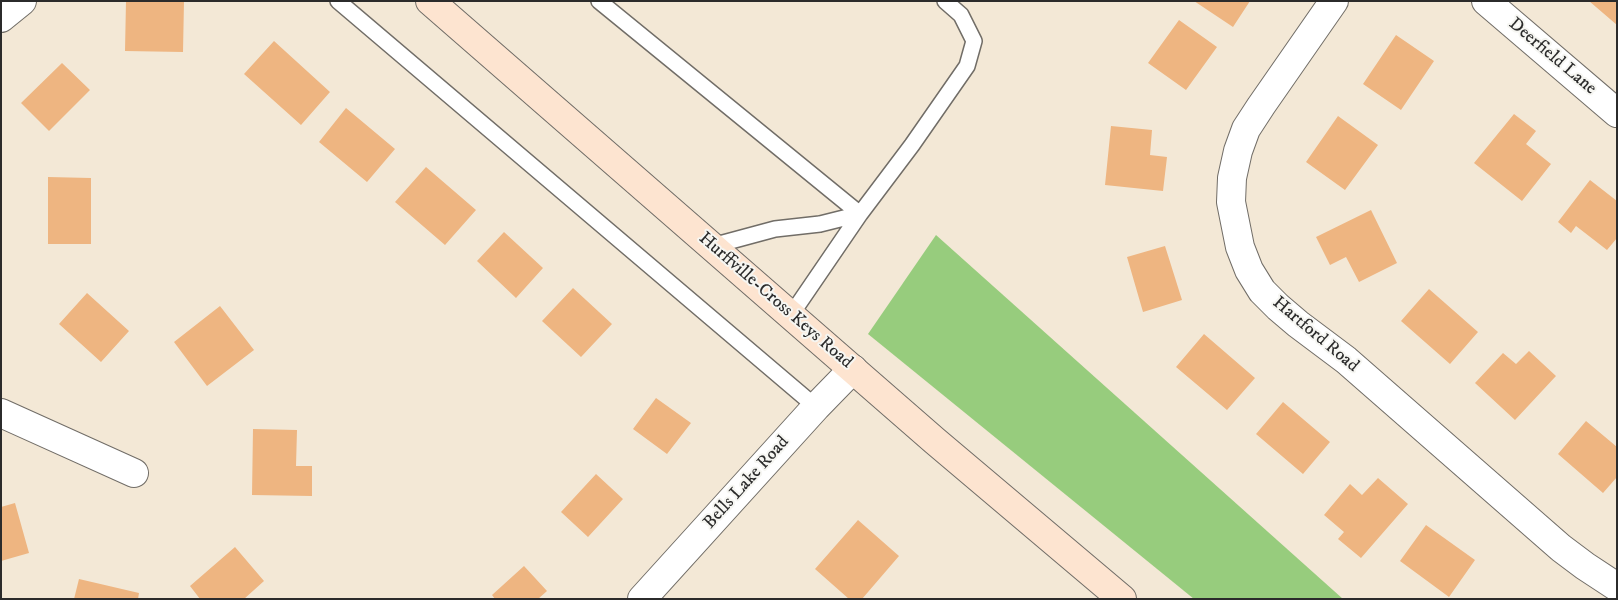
<!DOCTYPE html>
<style>
body{margin:0}
#map{position:relative;width:1618px;height:600px;overflow:hidden;background:#f3e8d6;font-family:"IM FELL DW Pica",serif}
canvas{display:block}
.frame{position:absolute;inset:0;border:2px solid #2b2b2b;pointer-events:none}
</style>
<div id="map">
<canvas width="1618" height="600"></canvas>
<div class="frame"></div>
</div>
<script>
const ctx = document.querySelector('canvas').getContext('2d');
ctx.lineJoin = 'round';
function fill(path, color) { ctx.fillStyle = color; ctx.fill(path, 'evenodd'); }
function trace(path, color, width, dash) { ctx.strokeStyle = color; ctx.lineWidth = width; ctx.lineCap = dash ? 'butt' : 'round'; ctx.setLineDash(dash || []); ctx.stroke(path); }
function label(font, color, halo, rows, align = 'center') {
  ctx.font = font + ' "IM FELL DW Pica",serif'; ctx.lineWidth = 4; ctx.setLineDash([]); ctx.textBaseline = 'middle'; ctx.strokeStyle = halo; ctx.fillStyle = color; for (const [text, x, y, turn = 0] of rows) {
    ctx.save(); ctx.translate(x, y); ctx.rotate((+turn || 0) * Math.PI / 180); ctx.textAlign = isNaN(turn) ? turn : align; if (halo) ctx.strokeText(text, 0, 0); ctx.fillText(text, 0, 0); ctx.restore();
  }
}
fill(new Path2D(`
 M936 235 1343 599H1194L868 334Z`), '#97cc7d');
fill(new Path2D(`
 M126 1H184L183 52 125 51Z
 M1194 1H1250L1233 27Z
 M1589 1H1617V25Z
 M1179 20 1217 47 1186 90 1148 63Z
 M1396 35 1434 61 1401 110 1363 84Z
 M274 41 330 92 301 125 244 74Z
 M62 63 90 90 49 131 21 103Z
 M346 108 395 149 367 182 319 142Z
 M1514 114 1536 131 1526 144 1551 164 1522 201 1474 163Z
 M1338 116 1378 145 1345 190 1306 162Z
 M1111 126 1152 130 1150 155 1167 157 1163 191 1105 185Z
 M426 167 476 210 445 245 395 202Z
 M48 177 91 178V244H48Z
 M1590 180 1617 201V238L1607 250 1576 226 1571 233 1558 222Z
 M1371 210 1397 263 1359 282 1346 257 1330 265 1316 237Z
 M504 232 543 268 516 298 477 261Z
 M1165 246 1182 300 1143 312 1127 257Z
 M573 288 612 324 581 357 542 321Z
 M1429 289 1478 332 1450 364 1401 321Z
 M87 293 129 331 101 362 59 324Z
 M220 306 254 350 207 386 174 342Z
 M1204 334 1255 378 1227 410 1176 367Z
 M1529 351 1556 376 1515 420 1475 383 1503 353 1516 364Z
 M656 398 691 423 667 454 633 429Z
 M1283 402 1330 442 1303 474 1256 434Z
 M1586 421 1617 447V477L1603 493 1558 454Z
 M253 429 297 430 296 466H312V496L252 495Z
 M596 474 623 499 588 537 561 512Z
 M1378 478 1408 504 1361 558 1338 539 1344 532 1324 515 1350 484 1362 495Z
 M15 503 29 553 1 561V507Z
 M858 520 899 556 862 599H849L815 569Z
 M1426 525 1475 560 1449 597 1400 561Z
 M235 547 264 581 244 599H200L190 586Z
 M524 566 547 591 538 599H495L492 595Z
 M79 579 139 593 138 599H74Z`), '#eeb581');
const service = new Path2D(`
 M338 1 816 407
 M599 1 860 214
 M712 246 775 229 820 224 860 214
 M791 315 860 214 912 145 967 66 974 41 961 15 945 1`);
const minor = new Path2D(`
 M1334 1 1261 106 1246 129 1238 151 1232 178 1231 202 1240 247 1249 270 1262 291 1278 307 1298 324 1346 360 1561 548 1585 566 1617 587
 M1486 1 1617 113
 M1 18 22 1
 M1 413 134 473`);
const tertiary = new Path2D(`
 M642 599 816 407 853 369`);
const secondary = new Path2D(`
 M430 1 935 441 1122 599`);
trace(service, '#716d67', 18);
trace(minor, '#716d67', 30);
trace(tertiary, '#716d67', 30);
trace(secondary, '#716d67', 30);
trace(service, '#fff', 15);
trace(minor, '#fff', 28);
trace(tertiary, '#fff', 28);
trace(secondary, '#fde4d0', 28);
label('18px', '#2b2b2b', '#f6f6f2', [
 ["Deerfield Lane",1552,57,40],
 ["Hurffville-Cross Keys Road",775,301,41],
 ["Hartford Road",1315,335,40],
 ["Bells Lake Road",747,483,-48]
]);
</script>
